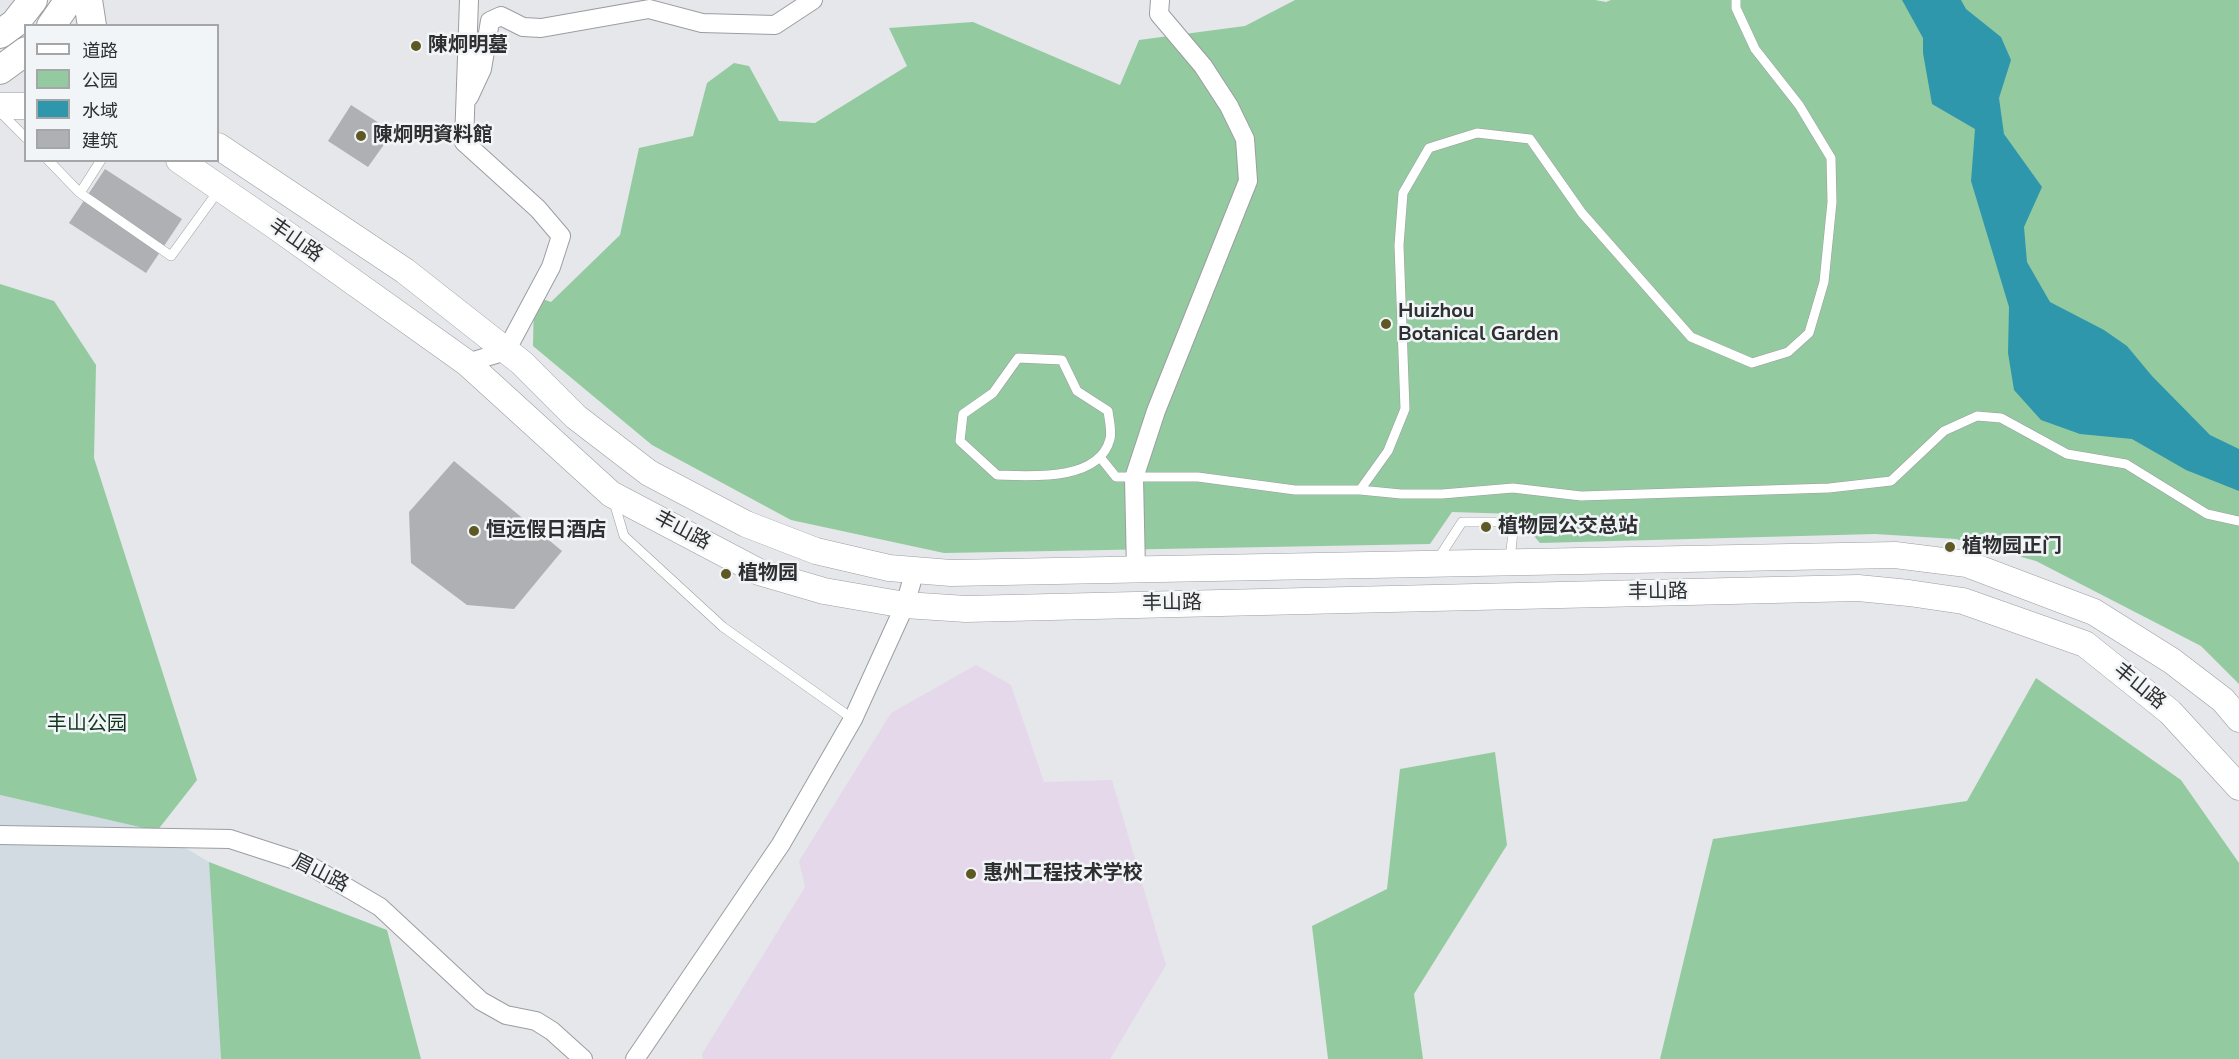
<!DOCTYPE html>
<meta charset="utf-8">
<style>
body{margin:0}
#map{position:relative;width:2239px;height:1059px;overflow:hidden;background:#e5e7ea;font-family:"Nunito Sans","Noto Sans SC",sans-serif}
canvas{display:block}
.legend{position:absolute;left:24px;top:24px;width:195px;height:138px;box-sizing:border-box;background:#f2f5f7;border:2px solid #a4a6a7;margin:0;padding:8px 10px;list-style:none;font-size:18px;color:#2e2f30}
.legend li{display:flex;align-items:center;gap:12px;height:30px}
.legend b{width:30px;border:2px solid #a4a6a7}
</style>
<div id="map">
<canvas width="2239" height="1059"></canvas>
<ul class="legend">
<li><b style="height:8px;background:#fff"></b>道路</li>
<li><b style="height:16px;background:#94caa0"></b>公园</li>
<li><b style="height:16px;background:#2f97ac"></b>水域</li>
<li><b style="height:16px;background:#aeb0b3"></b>建筑</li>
</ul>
</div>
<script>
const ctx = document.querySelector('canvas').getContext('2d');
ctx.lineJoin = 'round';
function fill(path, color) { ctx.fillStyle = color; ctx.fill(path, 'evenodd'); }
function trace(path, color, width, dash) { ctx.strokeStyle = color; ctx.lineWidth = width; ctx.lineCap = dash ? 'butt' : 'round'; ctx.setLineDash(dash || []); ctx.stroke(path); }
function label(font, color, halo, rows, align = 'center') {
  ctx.font = font + ' "Nunito Sans","Noto Sans SC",sans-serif'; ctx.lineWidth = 5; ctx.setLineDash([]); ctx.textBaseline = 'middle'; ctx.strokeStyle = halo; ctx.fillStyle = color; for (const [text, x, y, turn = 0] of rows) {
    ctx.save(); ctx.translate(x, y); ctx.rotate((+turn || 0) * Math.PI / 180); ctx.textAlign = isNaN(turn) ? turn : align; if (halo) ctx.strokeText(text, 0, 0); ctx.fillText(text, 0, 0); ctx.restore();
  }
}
fill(new Path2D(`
 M0 795 157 831 209 862 221 1059H0Z`), '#d2dbe2');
fill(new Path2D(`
 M976 665 1011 685 1044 782 1112 780 1166 965 1110 1059H703L702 1054 805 887 799 861 891 713Z`), '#e5d8eb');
fill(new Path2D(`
 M1295 0H1595L1606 2 1611 0H2239V684L2201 646 2036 561 1956 539 1875 534 1540 543 1515 514 1452 512 1430 544 944 553 791 520 652 445 533 346 534 296 551 302 620 235 639 148 693 136 707 83 734 63 749 66 779 121 815 123 907 66 889 28 973 22 1120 85 1139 40 1245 26Z
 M0 284 54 301 96 365 94 458 197 780 157 831 0 795Z
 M2036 678 2181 780 2239 863V1059H1660L1713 839 1967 801Z
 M1495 752 1507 845 1414 994 1423 1059H1328L1312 926 1387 889 1400 769Z
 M209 862 387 930 421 1059H221Z`), '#94caa0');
fill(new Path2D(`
 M1902 0H1961L1966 9 2001 37 2011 60 1999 98 2004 134 2042 187 2024 227 2027 262 2050 302 2104 330 2127 346 2152 376 2210 435 2239 449V491L2186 470 2132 439 2080 434 2041 420 2014 390 2008 353 2009 307 1971 181 1975 129 1932 104 1923 53V38Z`), '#2f97ac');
fill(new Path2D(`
 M351 105 393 132 368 167 328 141Z
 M105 169 182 219 146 273 69 223Z
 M454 461 562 551 514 609 467 605 411 563 409 512Z`), '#aeb0b3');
const service = new Path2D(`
 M0 112 26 138
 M48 160 80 193
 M101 160 80 193 171 256 219 190
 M1018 358 1062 360 1077 391 1108 411C1109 419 1112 431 1110 439 1099 482 1030 476 997 475L960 441 963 414 993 393Z
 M1100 457 1116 477H1198L1295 490H1360L1401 494H1442L1513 488 1581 496 1829 488 1891 481 1944 431 1977 416 2001 418 2067 454 2126 464 2207 514 2239 521
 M1360 490 1388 451 1405 409 1399 245 1403 193 1429 148 1477 133 1530 139 1582 213 1691 337 1752 363 1788 352 1809 333 1824 282 1832 202 1831 158 1799 105 1755 49 1736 8V0
 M613 499 624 536 723 627 853 719
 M1438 559 1462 522H1514L1510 560`);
const minor = new Path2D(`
 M469 97 482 69 490 21 501 16 523 27 541 28 649 9 702 23 775 25 813 0
 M467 363 506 351 551 267 561 236 538 209 464 142 469 0
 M1136 570 1134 478 1156 411 1248 181 1245 139 1229 106 1203 66 1159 14 1160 0
 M0 835 230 839 307 864 380 907 481 1001 506 1015 536 1021 552 1031 583 1059
 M635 1059 781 844 853 719 905 605 915 570`);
const secondary = new Path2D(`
 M0 106H26
 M218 146 405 271 522 363 576 417 649 473 746 524 816 551 889 568 951 573 1895 555 1967 564 2094 612 2172 661 2223 700 2239 719
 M179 160 275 226 467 363 611 494 759 572 824 591 905 605 966 609 1858 588 1909 593 1963 601 2085 644 2170 712 2239 787`);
const primary = new Path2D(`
 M88 0 92 26
 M51 26 69 0
 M0 34 15 23 33 0
 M0 70 26 51`);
trace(service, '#9b9ea0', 10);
trace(minor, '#9b9ea0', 20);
trace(secondary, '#9b9ea0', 27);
trace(primary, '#9b9ea0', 30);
trace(service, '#fff', 9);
trace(minor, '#fff', 18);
trace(secondary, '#fff', 26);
trace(primary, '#fff', 28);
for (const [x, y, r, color] of [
 [416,46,6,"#5d5824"],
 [361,136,6,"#5d5824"],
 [1386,324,6,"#5d5824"],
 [1486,527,6,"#5d5824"],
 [474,531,6,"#5d5824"],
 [1950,547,6,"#5d5824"],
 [726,574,6,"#5d5824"],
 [971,874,6,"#5d5824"]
]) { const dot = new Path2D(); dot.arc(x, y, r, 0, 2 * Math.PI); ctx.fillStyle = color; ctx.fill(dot); trace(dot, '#f2f5f7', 2); }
label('bold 20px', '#2e2f30', '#f2f5f7', [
 ["陳炯明墓",428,46],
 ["陳炯明資料館",373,136],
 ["Huizhou",1398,312],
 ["Botanical Garden",1398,335],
 ["植物园公交总站",1498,527],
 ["恒远假日酒店",486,531],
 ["植物园正门",1962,547],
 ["植物园",738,574],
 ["惠州工程技术学校",983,874]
], 'left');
label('20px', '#2e2f30', '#f2f5f7', [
 ["丰山路",295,241,35],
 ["丰山路",682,531,28],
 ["丰山路",1658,593,-1],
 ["丰山路",1172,604,-1],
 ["丰山路",2139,687,39],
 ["眉山路",320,874,27]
]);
label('20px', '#13361e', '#f2f5f7', [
 ["丰山公园",87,725]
]);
</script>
